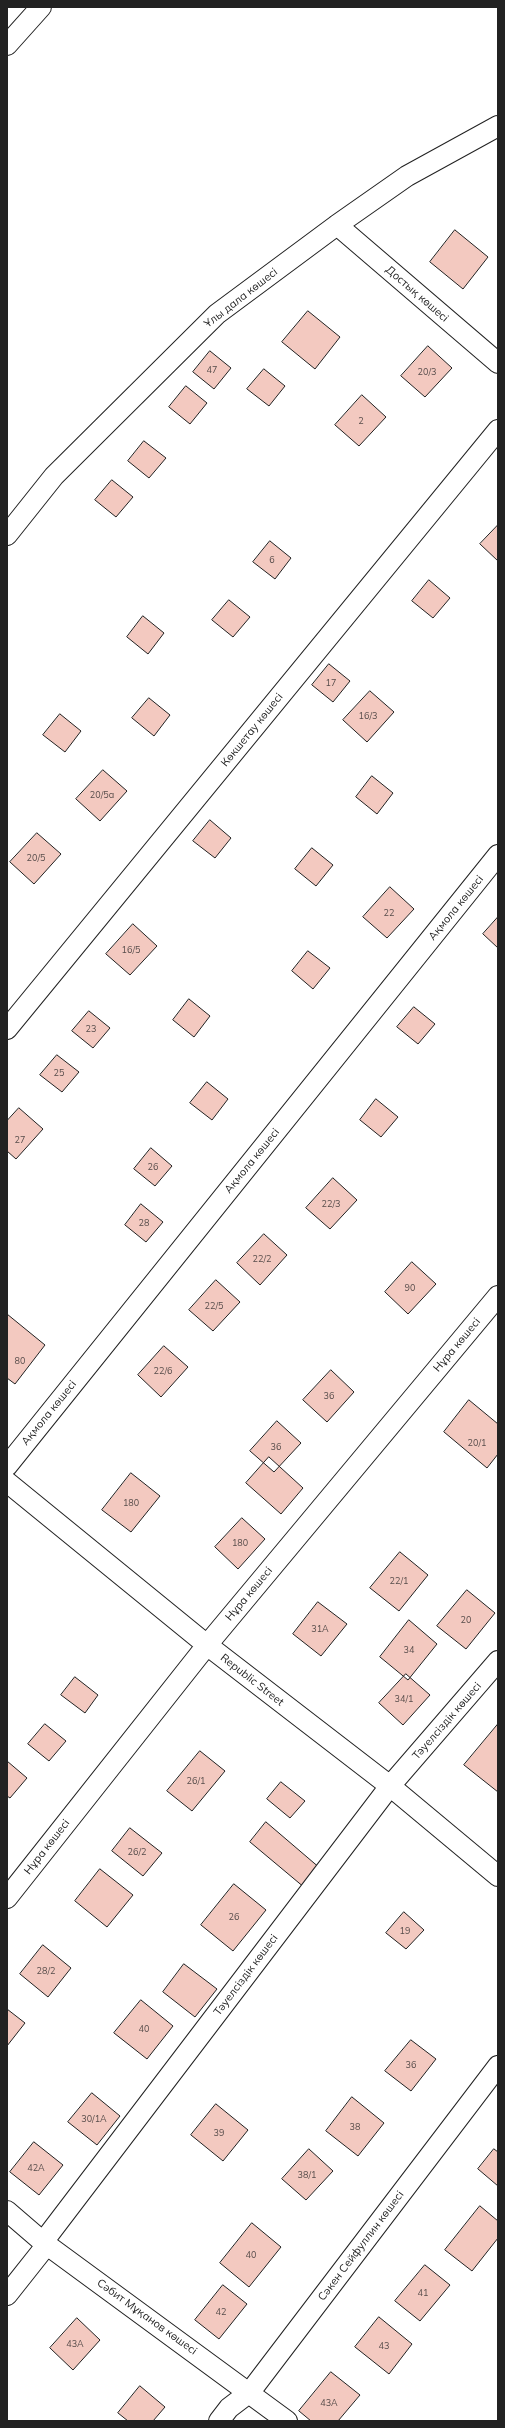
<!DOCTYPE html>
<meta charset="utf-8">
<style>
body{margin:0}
#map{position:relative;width:505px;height:2428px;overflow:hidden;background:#fff;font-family:Mulish,sans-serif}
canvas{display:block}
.frame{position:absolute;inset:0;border:8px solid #222;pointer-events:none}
</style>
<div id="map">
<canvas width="505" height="2428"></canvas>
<div class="frame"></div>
</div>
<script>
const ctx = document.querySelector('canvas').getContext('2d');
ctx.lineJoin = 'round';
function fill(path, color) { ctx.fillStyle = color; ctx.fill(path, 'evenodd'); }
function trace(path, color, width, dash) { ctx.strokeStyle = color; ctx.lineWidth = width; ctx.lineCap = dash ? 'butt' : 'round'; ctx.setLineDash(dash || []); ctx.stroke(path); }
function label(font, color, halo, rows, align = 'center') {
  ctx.font = font + ' Mulish,sans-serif'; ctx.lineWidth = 3; ctx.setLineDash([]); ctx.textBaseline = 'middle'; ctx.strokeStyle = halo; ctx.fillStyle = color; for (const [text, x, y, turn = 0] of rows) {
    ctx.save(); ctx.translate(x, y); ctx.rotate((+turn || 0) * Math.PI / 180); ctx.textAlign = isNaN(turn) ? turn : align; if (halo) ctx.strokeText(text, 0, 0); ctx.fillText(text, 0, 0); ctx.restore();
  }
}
const building = new Path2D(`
 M455 230 488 257 463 289 430 262Z
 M308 311 340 337 315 369 282 342Z
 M428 346 452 368 425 397 401 376Z
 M210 351 231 368 214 389 193 372Z
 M264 369 285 386 269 406 247 389Z
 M186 386 207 403 190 424 169 407Z
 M362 395 386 417 359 446 335 425Z
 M144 441 166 458 149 478 128 461Z
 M112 480 133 497 116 517 95 500Z
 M498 525V561L480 544Z
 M270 541 291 558 275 579 253 562Z
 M429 580 450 598 433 618 412 601Z
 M229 600 250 617 233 637 212 620Z
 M143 616 164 633 148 654 127 637Z
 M329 664 350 681 333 702 312 685Z
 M370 691 394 712 367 742 343 720Z
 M149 698 170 715 154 736 132 718Z
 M60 714 81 731 65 752 43 735Z
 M103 770 127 791 100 821 76 799Z
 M372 776 393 793 377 814 356 797Z
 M210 820 231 838 215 858 193 841Z
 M37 833 61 854 34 884 10 862Z
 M312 848 333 865 316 886 295 869Z
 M390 887 414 909 387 938 363 917Z
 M498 917V948L483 934Z
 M133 924 157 946 130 975 106 954Z
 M308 951 330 968 313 989 292 971Z
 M189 999 210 1016 194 1037 173 1020Z
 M414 1007 435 1024 418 1044 397 1027Z
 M89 1011 110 1028 93 1048 72 1031Z
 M57 1055 79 1072 62 1092 40 1075Z
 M207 1082 228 1099 212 1120 190 1103Z
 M376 1099 398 1117 381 1137 360 1120Z
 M19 1108 43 1129 16 1159 7 1151V1121Z
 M151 1148 172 1166 155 1186 134 1169Z
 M333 1178 357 1200 330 1229 306 1208Z
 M141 1204 163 1222 146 1242 125 1225Z
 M264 1234 287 1255 260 1285 237 1263Z
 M412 1262 436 1284 408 1314 385 1292Z
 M216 1280 240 1302 213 1331 189 1310Z
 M7 1314 45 1345 15 1384 7 1378Z
 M164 1346 188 1367 161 1397 138 1375Z
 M331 1370 354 1392 327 1422 303 1400Z
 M469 1400 498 1424V1454L487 1468 444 1432Z
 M277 1421 301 1443 274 1472 250 1451Z
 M269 1457 303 1488 281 1514 246 1483Z
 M131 1473 160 1496 131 1532 102 1510Z
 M242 1518 265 1539 238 1569 215 1547Z
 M400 1552 428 1575 399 1611 370 1588Z
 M467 1590 495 1613 466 1649 437 1626Z
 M318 1602 347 1624 321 1656 293 1634Z
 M409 1620 437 1644 408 1680 380 1657Z
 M406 1674 430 1695 403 1725 379 1703Z
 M75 1677 98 1695 85 1713 61 1695Z
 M45 1724 66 1741 49 1761 28 1744Z
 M498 1724V1792L464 1765Z
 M200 1751 225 1771 192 1811 167 1791Z
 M7 1761 27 1778 10 1798 7 1796Z
 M281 1782 305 1801 290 1818 267 1799Z
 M266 1822 321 1869 305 1888 250 1842Z
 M130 1828 162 1853 143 1876 112 1851Z
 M100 1869 133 1895 107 1927 75 1901Z
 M234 1884 266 1910 233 1951 201 1925Z
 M404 1912 424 1930 406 1949 386 1933Z
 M43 1945 71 1968 48 1997 20 1974Z
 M184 1964 217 1989 195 2017 163 1992Z
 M141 2000 173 2026 147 2059 114 2033Z
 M7 2009 25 2023 7 2046Z
 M411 2040 436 2059 411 2091 385 2071Z
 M92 2093 120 2116 97 2145 68 2122Z
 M352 2097 384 2123 358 2156 326 2131Z
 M216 2104 248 2130 223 2161 191 2135Z
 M34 2142 63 2165 39 2195 10 2172Z
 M309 2149 333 2171 306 2200 282 2179Z
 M494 2149 498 2152V2186L478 2169Z
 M480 2206 498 2221V2238L472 2271 445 2250Z
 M252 2223 281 2247 249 2287 220 2263Z
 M425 2265 450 2285 420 2321 395 2301Z
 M223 2285 247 2304 219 2339 195 2320Z
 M379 2317 412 2344 389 2374 355 2347Z
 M77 2318 100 2340 73 2370 50 2348Z
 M331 2372 360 2395 338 2421H311L299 2411Z
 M140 2386 165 2407 153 2421H128L118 2413Z`);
fill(building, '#f3c9c0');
trace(building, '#222', 1);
const minor = new Path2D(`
 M7 45 41 7
 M337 225 498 363
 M7 535 54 476 217 314 337 225 407 176 498 126
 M7 1029 498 430
 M7 1466 498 855
 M7 1482 207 1645 390 1786 498 1876
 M7 1898 207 1645 498 1296
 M7 2211 43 2242 287 2421
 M7 2295 45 2247 43 2242 390 1786 498 1661
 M219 2421 229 2408 250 2392 498 2066`);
trace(minor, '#222', 22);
trace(minor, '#fff', 20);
label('9px', '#564c4a', null, [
 ["47",212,370],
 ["20/3",427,372],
 ["2",361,421],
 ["6",272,560],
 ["17",331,683],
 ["16/3",368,716],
 ["20/5а",102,795],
 ["20/5",36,858],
 ["22",389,913],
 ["16/5",131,950],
 ["23",91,1029],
 ["25",59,1073],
 ["27",20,1140],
 ["26",153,1167],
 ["22/3",331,1204],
 ["28",144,1223],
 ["22/2",262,1259],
 ["90",410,1288],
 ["22/5",214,1306],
 ["80",20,1361],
 ["22/6",163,1371],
 ["36",329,1396],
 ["20/1",477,1443],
 ["36",276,1447],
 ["180",131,1503],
 ["180",240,1543],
 ["22/1",399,1581],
 ["20",466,1620],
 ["31А",320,1629],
 ["34",409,1650],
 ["34/1",404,1699],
 ["26/1",196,1781],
 ["26/2",137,1852],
 ["26",234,1917],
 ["19",405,1931],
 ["28/2",46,1971],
 ["40",144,2029],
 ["36",411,2065],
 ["30/1А",94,2119],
 ["38",355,2127],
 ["39",219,2133],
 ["42А",36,2168],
 ["38/1",307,2175],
 ["40",251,2255],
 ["41",423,2293],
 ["42",221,2312],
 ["43А",75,2344],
 ["43",384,2346],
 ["43А",329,2403]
]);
label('11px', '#222', '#fff', [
 ["Достық көшесі",417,294,41],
 ["Ұлы дала көшесі",241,298,-38],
 ["Көкшетау көшесі",252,730,-51],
 ["Ақмола көшесі",456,908,-51],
 ["Ақмола көшесі",252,1161,-51],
 ["Нұра көшесі",457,1345,-50],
 ["Ақмола көшесі",49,1413,-51],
 ["Нұра көшесі",249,1594,-50],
 ["Republic Street",252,1680,38],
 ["Тәуелсіздік көшесі",447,1721,-49],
 ["Нұра көшесі",47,1847,-52],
 ["Тәуелсіздік көшесі",246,1975,-53],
 ["Сәкен Сейфуллин көшесі",361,2246,-53],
 ["Сәбит Мұқанов көшесі",147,2317,36]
]);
</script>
